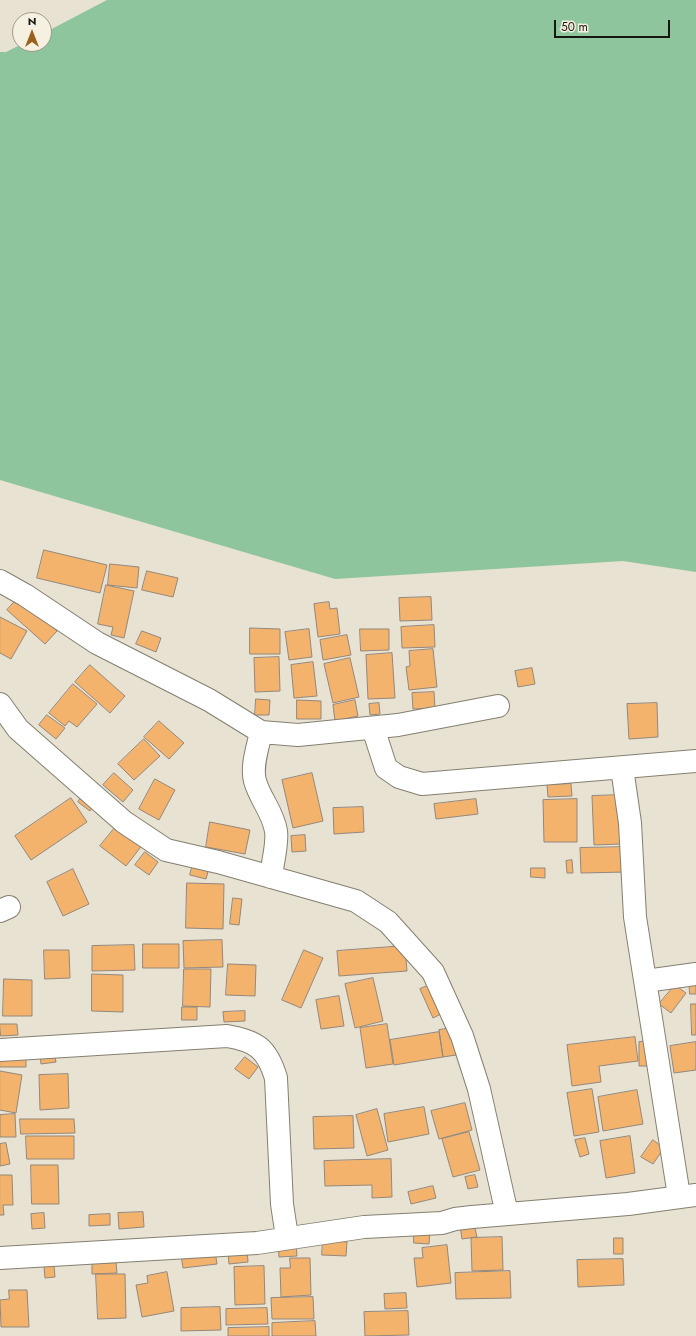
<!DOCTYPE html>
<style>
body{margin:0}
#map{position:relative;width:696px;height:1336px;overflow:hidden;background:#e8e2d2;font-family:Jost,sans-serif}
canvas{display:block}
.north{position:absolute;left:12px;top:12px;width:40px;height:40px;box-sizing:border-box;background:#f5f0df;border:1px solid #9d998c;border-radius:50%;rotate:0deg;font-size:11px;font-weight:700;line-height:16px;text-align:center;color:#181610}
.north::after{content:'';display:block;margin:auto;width:14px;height:18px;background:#99611d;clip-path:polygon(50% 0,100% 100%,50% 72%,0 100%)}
.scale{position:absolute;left:554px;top:20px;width:116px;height:18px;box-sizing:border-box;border:2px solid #181610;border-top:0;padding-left:5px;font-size:12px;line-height:14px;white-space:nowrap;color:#181610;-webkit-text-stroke:3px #f5f0df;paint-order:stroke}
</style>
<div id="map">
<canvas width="696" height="1336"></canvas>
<div class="north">N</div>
<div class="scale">50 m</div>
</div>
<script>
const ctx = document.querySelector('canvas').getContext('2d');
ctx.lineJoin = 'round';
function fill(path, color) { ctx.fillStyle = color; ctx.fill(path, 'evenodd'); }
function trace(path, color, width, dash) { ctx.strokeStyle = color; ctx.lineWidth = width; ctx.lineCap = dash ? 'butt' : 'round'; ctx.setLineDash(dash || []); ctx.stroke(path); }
fill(new Path2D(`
 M107 0H696V572L623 561 335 579 0 480V52H6L22 44H44V33Z`), '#8ec59c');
const building = new Path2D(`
 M44 550 107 565 100 593 37 578Z
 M110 564 139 567 137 588 108 585Z
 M147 571 178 578 173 597 142 590Z
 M106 585 134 591 124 638 111 635 113 627 98 624Z
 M20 596 57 631 45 644 7 610Z
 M431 597 432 620 400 621 399 598Z
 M329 602 330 609 337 608 340 634 318 637 314 604Z
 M0 617 27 631 11 659 0 653Z
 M434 625 435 647 402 648 401 627Z
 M250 628 280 629V654H250Z
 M309 629 312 657 289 660 285 632Z
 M360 629H389V650L361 651Z
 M142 631 161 638 156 652 136 644Z
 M347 635 351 655 323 660 320 640Z
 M433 649 437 687 409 690 406 667 410 666 409 651Z
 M392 653 395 698 368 699 366 655Z
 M279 657 280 691 255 692 254 658Z
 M350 658 359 697 333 703 324 664Z
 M313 662 317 696 294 698 291 665Z
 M90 665 125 696 110 713 75 682Z
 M532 668 535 684 518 687 515 671Z
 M73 684 97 704 77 727 69 721 65 726 49 713Z
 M434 692 435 708 413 709 412 693Z
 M256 699 270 700 269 715H255Z
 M297 700 321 701V719H297Z
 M355 700 358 716 335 721 333 705Z
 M379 703 380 714 370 715 369 704Z
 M657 703 658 737 629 739 627 704Z
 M47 715 65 728 56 739 39 725Z
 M159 721 184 743 169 759 144 737Z
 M144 739 160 756 134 780 118 764Z
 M114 773 133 790 123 802 103 785Z
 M312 773 323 821 293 828 282 780Z
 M155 779 175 790 159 820 139 809Z
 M571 784 572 796 548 797 547 785Z
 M85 792 97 801 90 811 78 802Z
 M619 795 620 844 594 845 592 796Z
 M71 798 87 822 31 860 15 836Z
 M476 799 478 814 436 819 434 804Z
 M577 799V842H544L543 800Z
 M363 807 364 832 334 834 333 808Z
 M210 822 250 830 245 854 206 847Z
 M118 824 143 844 126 866 100 846Z
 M305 835 306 851 292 852 291 836Z
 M625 847 626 872 581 873 580 848Z
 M145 852 158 862 149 875 135 865Z
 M572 860 573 873H567L566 861Z
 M193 864 209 868 206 879 190 875Z
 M531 868H545V878L531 877Z
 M73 869 89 904 63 916 47 882Z
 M187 883 224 884 223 929 186 928Z
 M233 898 242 899 239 925 230 924Z
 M222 940 223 967 184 968 183 941Z
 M143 944H179V968H143Z
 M134 945 135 970 92 971V946Z
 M405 946 407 971 339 976 337 951Z
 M44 950H69L70 978 45 979Z
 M304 950 323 958 301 1008 282 1000Z
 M228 964 256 965 255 996 226 995Z
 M184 969H211L210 1007 183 1006Z
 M92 974 123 975V1012L92 1011Z
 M373 978 383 1021 355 1028 345 984Z
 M4 979 32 980V1016H3Z
 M689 979H696V994H690Z
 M432 984 445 1012 433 1018 420 989Z
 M675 985 686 993 671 1013 659 1004Z
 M339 996 344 1026 321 1029 316 1000Z
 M691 1004H696V1035H692Z
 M182 1007H197V1020H182Z
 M245 1011V1021L224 1022 223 1012Z
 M0 1024H17L18 1035 1 1036Z
 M387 1024 393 1064 366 1068 360 1028Z
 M452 1028 456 1055 443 1057 439 1030Z
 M439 1032 443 1057 394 1065 390 1040Z
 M635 1037 638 1061 599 1066 601 1082 572 1086 567 1045Z
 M650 1041 651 1066H639V1042Z
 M696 1042V1070L674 1073 670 1046Z
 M54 1052 56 1062 41 1064 40 1054Z
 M0 1055H26V1067H0Z
 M245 1057 258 1067 249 1079 235 1069Z
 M0 1071 22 1075 16 1113 0 1110Z
 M68 1074 69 1108 40 1110 39 1075Z
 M592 1089 599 1132 574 1136 567 1093Z
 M637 1090 643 1124 603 1131 598 1097Z
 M465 1103 472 1130 439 1139 431 1111Z
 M424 1107 429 1134 388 1142 384 1114Z
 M377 1109 388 1150 367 1156 356 1115Z
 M15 1114 16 1137H0V1115Z
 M353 1116 354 1148 314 1149 313 1117Z
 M20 1119H74L75 1133 21 1134Z
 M469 1132 480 1170 453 1177 442 1139Z
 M26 1136H74V1159H27Z
 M630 1136 635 1173 606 1178 600 1141Z
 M585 1138 589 1154 580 1157 575 1140Z
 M653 1140 664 1148 653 1164 641 1157Z
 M6 1143 10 1164 0 1166V1144Z
 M391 1159 392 1197 372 1198V1185L325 1186 324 1161Z
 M31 1165H58L59 1204H32Z
 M0 1175H12L13 1205H3L4 1215H0Z
 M475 1175 478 1187 468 1189 465 1177Z
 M433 1186 436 1198 411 1204 408 1192Z
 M143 1212 144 1227 119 1229 118 1213Z
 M44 1213 45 1228 32 1229 31 1214Z
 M110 1214V1225L89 1226V1215Z
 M474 1224 477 1237 462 1239 460 1226Z
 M414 1230 430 1231 429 1244 414 1243Z
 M502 1237 503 1270 472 1271 471 1238Z
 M614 1238H623V1254H614Z
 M323 1240 347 1242 346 1256 322 1255Z
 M296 1243 297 1256 279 1257 278 1244Z
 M447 1245 451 1283 417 1287 414 1258H423L422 1248Z
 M247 1249 248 1262 229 1264 228 1251Z
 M215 1251 217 1264 183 1268 181 1255Z
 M290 1258H310L311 1295 281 1297 280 1268H290Z
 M623 1259 624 1285 578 1287 577 1260Z
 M116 1263 117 1273 92 1274V1264Z
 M54 1266 55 1277 45 1278 44 1267Z
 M264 1266 265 1304 235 1305 234 1267Z
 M510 1271 511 1298 456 1299 455 1273Z
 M167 1272 174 1311 142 1317 136 1285 148 1283 147 1276Z
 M96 1274H125L126 1318 98 1319Z
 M9 1290H27L29 1327H1L0 1300 9 1299Z
 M406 1293 407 1308 385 1309 384 1294Z
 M313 1297 314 1319H272L271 1298Z
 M220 1307 221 1330 181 1331V1308Z
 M267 1308 268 1324 226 1325V1309Z
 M408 1311 409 1335 365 1336 364 1312Z
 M315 1321 316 1336H272V1323Z
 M269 1327V1336H228V1328Z`);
fill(building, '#f4b36d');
trace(building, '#93877b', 1);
const minor = new Path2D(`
 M0 581 25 595 97 643 209 700 261 732 298 735 398 725 498 706
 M0 704 18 729 124 822 166 850 218 862 356 901 388 922 433 972 462 1036 479 1089 507 1214
 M373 728 386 768 399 777 422 784 696 761
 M261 732C258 747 251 766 255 781 260 799 273 812 276 831 278 844 272 864 271 877
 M622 768 630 823 635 917 679 1196
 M0 911 9 907
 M646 981 696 974
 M0 1050 227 1036C256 1041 267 1048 276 1078L282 1204 287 1237
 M0 1258 257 1243 364 1227 442 1223 455 1219 472 1217 628 1204 696 1195`);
trace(minor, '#847f70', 24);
trace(minor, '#fff', 22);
</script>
